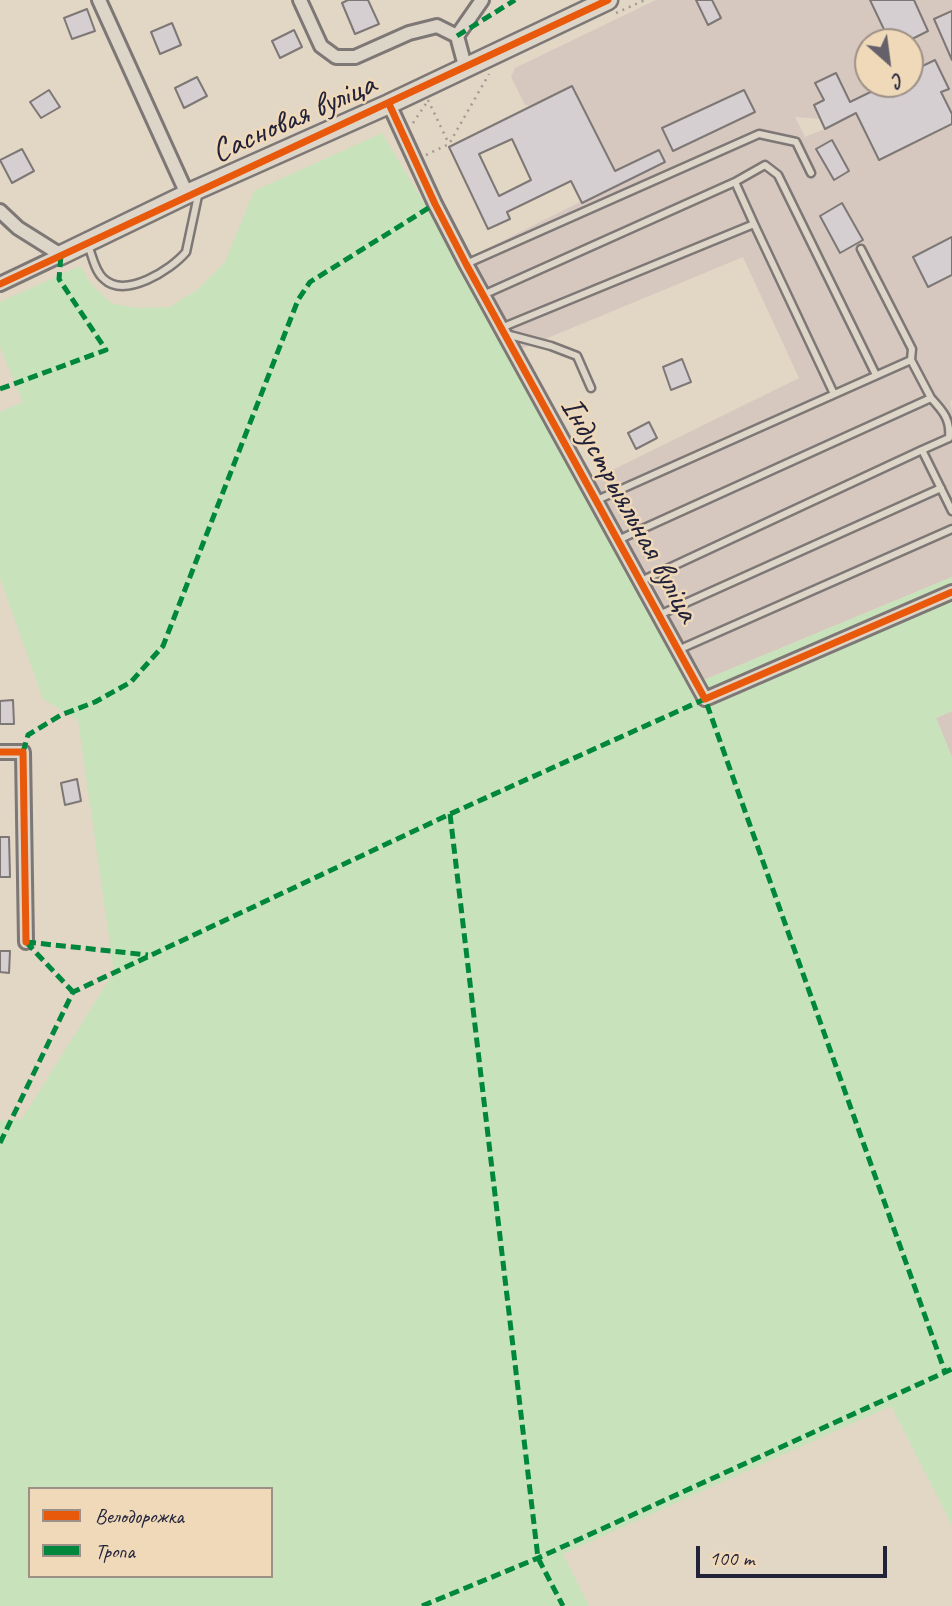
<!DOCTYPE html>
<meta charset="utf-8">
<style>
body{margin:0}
#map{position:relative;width:952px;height:1606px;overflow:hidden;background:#e2d6c5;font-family:Caveat,sans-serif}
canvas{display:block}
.legend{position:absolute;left:28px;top:1487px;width:245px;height:91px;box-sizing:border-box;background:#efd9b8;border:2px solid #9d9086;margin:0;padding:9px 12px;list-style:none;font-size:21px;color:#22223b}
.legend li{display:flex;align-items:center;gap:14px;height:35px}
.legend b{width:35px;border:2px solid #9d9086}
.north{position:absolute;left:854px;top:28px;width:70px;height:70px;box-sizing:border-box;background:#efd9b8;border:2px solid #9d9086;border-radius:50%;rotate:152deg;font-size:19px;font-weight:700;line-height:28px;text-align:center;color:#22223b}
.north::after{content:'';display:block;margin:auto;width:24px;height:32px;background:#65616b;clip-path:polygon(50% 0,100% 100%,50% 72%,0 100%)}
.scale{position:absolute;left:696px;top:1546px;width:191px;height:32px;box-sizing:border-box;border:4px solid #22223b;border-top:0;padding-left:9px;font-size:21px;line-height:24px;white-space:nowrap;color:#22223b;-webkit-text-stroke:5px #efd9b8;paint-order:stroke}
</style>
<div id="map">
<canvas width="952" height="1606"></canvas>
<ul class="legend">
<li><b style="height:9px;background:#e8590c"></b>Велодорожка</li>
<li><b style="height:9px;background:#00873e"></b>Тропа</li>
</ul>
<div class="north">С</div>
<div class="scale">100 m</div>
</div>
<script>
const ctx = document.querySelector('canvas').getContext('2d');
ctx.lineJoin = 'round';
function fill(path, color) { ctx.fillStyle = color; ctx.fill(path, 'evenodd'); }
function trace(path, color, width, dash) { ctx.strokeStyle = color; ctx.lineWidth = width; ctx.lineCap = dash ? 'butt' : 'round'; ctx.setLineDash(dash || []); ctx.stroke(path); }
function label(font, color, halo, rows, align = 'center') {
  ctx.font = font + ' Caveat,sans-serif'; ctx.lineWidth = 5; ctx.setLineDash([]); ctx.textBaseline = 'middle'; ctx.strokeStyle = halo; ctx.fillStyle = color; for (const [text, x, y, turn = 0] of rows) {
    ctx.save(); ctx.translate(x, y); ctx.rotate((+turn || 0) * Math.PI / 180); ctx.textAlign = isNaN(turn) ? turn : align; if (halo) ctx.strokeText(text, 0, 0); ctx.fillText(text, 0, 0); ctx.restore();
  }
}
fill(new Path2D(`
 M656 0H952V400L950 401 952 410V577L699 682 584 484 799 378 743 257 514 352 458 263 596 194 580 200 533 106 525 105 511 77 515 68ZM868 42H910V84H868ZM795 117 820 119 825 129 805 137Z
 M952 711V757L936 718Z`), '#d6c8bf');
fill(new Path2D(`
 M382 133 514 352 699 682 952 577V711L936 718 952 757V1525L891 1406 563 1554 589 1606H0V1121L22 1119 114 972 78 720 43 699 0 578V412L23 402 0 347V302L80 266 91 284 111 303 135 308 170 307 197 290 225 262 254 191ZM30 1489H271V1576H30Z`), '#c8e3bb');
const building = new Path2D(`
 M348 0H368L379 24 355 34 342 3Z
 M696 0H712L721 18 708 25Z
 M870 0H914L928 31 906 42H890Z
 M87 9 95 31 72 39 64 18Z
 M952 11V60L934 19Z
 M172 23 181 45 160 54 151 32Z
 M294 30 302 47 280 58 272 41Z
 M935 60 949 89 941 92 952 114V124L879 160 856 113 825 129 814 105 824 100 815 83 836 73 850 102 887 84H910V72Z
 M197 77 207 96 184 108 175 88Z
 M572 86 615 171 659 150 665 162 582 203 571 181 507 212 510 219 488 229 449 147ZM512 139 531 180 499 196 479 154Z
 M49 90 60 107 41 118 30 102Z
 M744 90 755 112 673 151 662 128Z
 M832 140 849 171 834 180 816 149Z
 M22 149 34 171 12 183 0 160Z
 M842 203 863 240 840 253 820 216Z
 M952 237V275L928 287 913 257Z
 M682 359 691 382 671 390 663 367Z
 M649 422 657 438 636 449 628 433Z
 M13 700 14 724H0V701Z
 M77 779 81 801 65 805 61 783Z
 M0 837H9L10 877H0Z
 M0 951H10L9 973 0 972Z`);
fill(building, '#d5cfd2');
trace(building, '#7d7775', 2);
const lane = new Path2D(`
 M735 182 754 224
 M88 245C92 255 95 272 104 279 125 299 171 270 186 252L199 191
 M466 264 759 134 796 142 811 173
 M483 295 735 182 765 165 778 175 876 375
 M501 328 754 224 834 394
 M506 334 551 346 577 356 591 388
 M922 450 949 438C951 420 943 411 931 398
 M597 500 911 360
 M618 540 931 398 911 360 912 349 861 249
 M641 581 922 450 952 511
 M659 615 941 488
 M678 650 952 529`);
const street = new Path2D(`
 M99 0 187 194
 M300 0 321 46 336 57H355L409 33 437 26 457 36 482 0
 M457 36 465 66
 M389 104 435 204 466 264 705 699 952 592
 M0 211 18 228 61 255
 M0 284 61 255
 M0 752H23L26 942`);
const secondary = new Path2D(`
 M61 255 187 194 389 104 608 0`);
trace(lane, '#7d7775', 11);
trace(street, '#7d7775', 18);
trace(secondary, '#7d7775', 23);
trace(new Path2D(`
 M616 13 645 0
 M428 100 449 144
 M413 123 427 102
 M426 155 449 144 489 74`), '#a19b95', 2.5, [2, 5]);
trace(lane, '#ded5c9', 6);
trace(street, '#ded5c9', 12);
trace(secondary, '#ded5c9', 18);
trace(new Path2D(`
 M457 36 515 0
 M0 389 106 350 59 279 61 255
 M23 752 28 735 61 715 95 702 131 682 163 646 298 300 310 282 435 204
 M450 814 538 1558 563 1606
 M26 942 148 955
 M26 942 73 992
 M0 1143 73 992 450 814 705 699 945 1372
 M422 1606 538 1558 952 1369`), '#00873e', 5, [10, 5]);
trace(new Path2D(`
 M389 104 435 204 466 264 705 699 952 592
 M0 284 608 0
 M0 752H23L26 942`), '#e8590c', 7);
label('33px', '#22223b', '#efd9b8', [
 ["Сасновая вуліца",294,119,-24],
 ["Індустрыяльная вуліца",629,510,61]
]);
</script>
